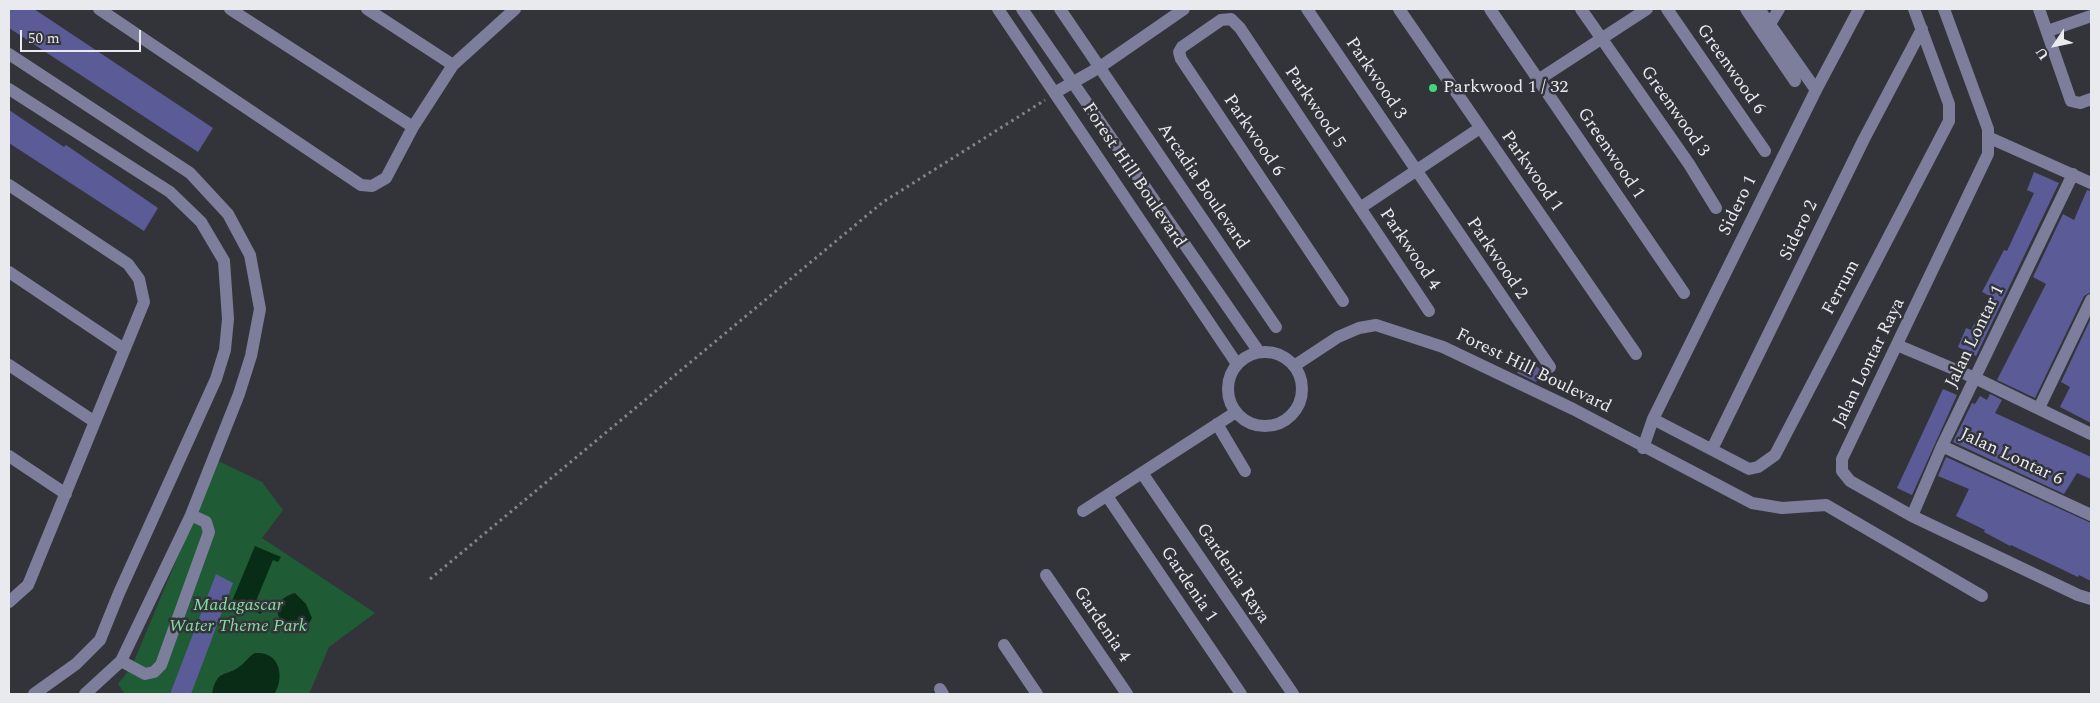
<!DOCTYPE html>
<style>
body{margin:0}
#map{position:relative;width:2100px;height:703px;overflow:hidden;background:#33343a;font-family:Spectral,serif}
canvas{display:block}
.frame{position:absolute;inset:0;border:10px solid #e9eaee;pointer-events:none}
.north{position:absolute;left:2030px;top:20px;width:50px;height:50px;-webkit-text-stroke:4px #33343a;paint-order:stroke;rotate:236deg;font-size:14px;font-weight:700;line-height:20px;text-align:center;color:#e9eaee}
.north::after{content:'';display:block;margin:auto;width:18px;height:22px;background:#e9eaee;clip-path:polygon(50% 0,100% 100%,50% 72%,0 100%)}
.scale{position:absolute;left:20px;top:30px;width:121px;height:22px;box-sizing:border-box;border:2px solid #e9eaee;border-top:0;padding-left:6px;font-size:15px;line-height:18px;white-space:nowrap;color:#e9eaee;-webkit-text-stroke:4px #33343a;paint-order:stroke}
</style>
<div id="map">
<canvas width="2100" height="703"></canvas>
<div class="frame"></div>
<div class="north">U</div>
<div class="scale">50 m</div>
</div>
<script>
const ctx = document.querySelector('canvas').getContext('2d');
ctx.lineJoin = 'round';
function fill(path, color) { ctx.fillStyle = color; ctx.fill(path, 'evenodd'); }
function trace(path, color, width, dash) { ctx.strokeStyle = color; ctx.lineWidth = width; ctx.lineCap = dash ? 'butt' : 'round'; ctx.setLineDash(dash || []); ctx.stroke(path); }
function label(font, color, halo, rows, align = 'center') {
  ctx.font = font + ' Spectral,serif'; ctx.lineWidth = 5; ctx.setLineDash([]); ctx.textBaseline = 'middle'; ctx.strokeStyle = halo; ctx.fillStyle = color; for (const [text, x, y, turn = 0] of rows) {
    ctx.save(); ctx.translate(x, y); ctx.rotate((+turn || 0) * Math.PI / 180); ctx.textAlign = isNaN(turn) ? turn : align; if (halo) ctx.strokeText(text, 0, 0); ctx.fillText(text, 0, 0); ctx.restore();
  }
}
fill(new Path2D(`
 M218 461 262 482 283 510 262 538 375 613 329 647 309 694H125L118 684 132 666Z`), '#1f5c35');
fill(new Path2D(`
 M255 546 281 557 278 562 273 560 256 601 265 605 261 614 232 601Z
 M295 593 306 604 312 618 304 632 294 633C275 622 269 600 295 593Z
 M255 653C279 651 285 675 275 693L212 694C217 669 225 677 239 667 245 663 248 657 255 653Z`), '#092c16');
fill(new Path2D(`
 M9 9H34L213 128 198 152 9 28Z
 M9 110 64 147 66 145 158 208 144 231 9 143Z
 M2034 172 2059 183 1976 356 1958 347 1966 328 1971 330 1990 296 1982 292 2004 250 2007 251 2034 193 2027 190Z
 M2087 190 2091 191V292L2084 296 2035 398 1997 380 2046 284 2033 277 2063 214 2074 220Z
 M2091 318V423L2060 407 2070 387 2061 382Z
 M1525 359 1543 371 1536 382 1517 373Z
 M1943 389 1957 395 1912 495 1897 488Z
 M1990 394 2002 400 1995 413 2091 457V479L2077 473 2064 494 1953 442 1972 403 1975 404 1980 396 1987 400Z
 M1946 457 2091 523V581L2079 575 2078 577 2011 545 2010 546 1984 532 1985 530 1956 516 1969 489 1938 476Z
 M216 574 233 583 191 694H170Z`), '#5a5b97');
trace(new Path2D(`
 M430 579 883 202 1045 100`), '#84858a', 3, [2.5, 4]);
trace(new Path2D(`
 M99 9 361 185 372 186 386 178 413 127 453 65 515 9
 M230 9 413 127
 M367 9 453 65
 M998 9 1237 364
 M1022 9 1259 352
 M1060 9 1276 327
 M1307 9 1550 367
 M1399 9 1636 354
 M1490 9 1684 293
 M1581 9 1689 164 1716 208
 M1667 9 1765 151
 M1746 9 1795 81
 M1759 9 1816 90
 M1944 9 1988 129V154L1842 459V471L1850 481 1912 516 2078 595 2091 599
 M2039 9 2071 101 2080 103 2091 99
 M1770 24 1779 9
 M2048 31 2091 16
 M9 54 190 173 228 214 250 255 260 309 251 356 239 394 191 515 121 661 85 694
 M1538 80 1647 9
 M9 89 170 192 201 222 224 261 228 319 225 350 216 379 119 593 100 640 76 664 34 694
 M1056 92 1100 67 1184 9
 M1990 138 2091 183
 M9 185 128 264 139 279 144 302 28 585 9 602
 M1360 208 1480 128
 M9 272 124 349
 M1343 301 1181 59 1179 52 1182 47 1221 20 1231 19 1240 28 1429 311
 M1897 345 1975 378 2091 434
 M1228 389a37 37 0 1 1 74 0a37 37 0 1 1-74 0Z
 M9 365 95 422
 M1294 366 1338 337 1359 328 1376 325 1443 347 1573 409 1752 503 1782 508 1826 505 1982 596
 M2039 408 2091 300
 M1653 419 1749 469 1758 467 1775 455 1949 121V104L1914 9
 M1217 424 1245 471
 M1942 446 2091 515
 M1643 448 1653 419 1816 90 1859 9
 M1712 449 1864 139 1922 29
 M9 456 66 494
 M1142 473 1293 694
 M1107 496 1241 694
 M1083 511 1236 412
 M1912 516 1942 446 2073 174
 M1046 575 1127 694
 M1004 645 1037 694
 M121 661 145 674 154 672 161 665 209 532 206 522 191 515
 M940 689 943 694`), '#7c7e9b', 12);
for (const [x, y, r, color] of [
 [1433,88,5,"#41d77c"]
]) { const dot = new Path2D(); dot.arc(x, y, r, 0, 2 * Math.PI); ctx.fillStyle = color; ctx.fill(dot); trace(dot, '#33343a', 2); }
label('18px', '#e9eaee', '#33343a', [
 ["Greenwood 6",1730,70,55],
 ["Parkwood 3",1375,79,56],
 ["Parkwood 5",1314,108,56],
 ["Greenwood 3",1674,112,55],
 ["Parkwood 6",1253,136,56],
 ["Greenwood 1",1610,154,56],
 ["Parkwood 1",1531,172,55],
 ["Forest Hill Boulevard",1133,176,56],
 ["Arcadia Boulevard",1202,187,56],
 ["Sidero 1",1739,206,-64],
 ["Sidero 2",1800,231,-64],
 ["Parkwood 4",1409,250,56],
 ["Parkwood 2",1496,259,56],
 ["Ferrum",1842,288,-62],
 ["Jalan Lontar 1",1976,337,-64],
 ["Jalan Lontar Raya",1870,363,-64],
 ["Forest Hill Boulevard",1533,372,26],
 ["Jalan Lontar 6",2011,458,25],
 ["Gardenia Raya",1232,574,56],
 ["Gardenia 1",1188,585,56],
 ["Gardenia 4",1101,625,56]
]);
label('18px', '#e9eaee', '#33343a', [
 ["Parkwood 1 / 32",1443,88]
], 'left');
label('italic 18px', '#83de9e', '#33343a', [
 ["Madagascar",238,606],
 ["Water Theme Park",238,627]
]);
</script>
